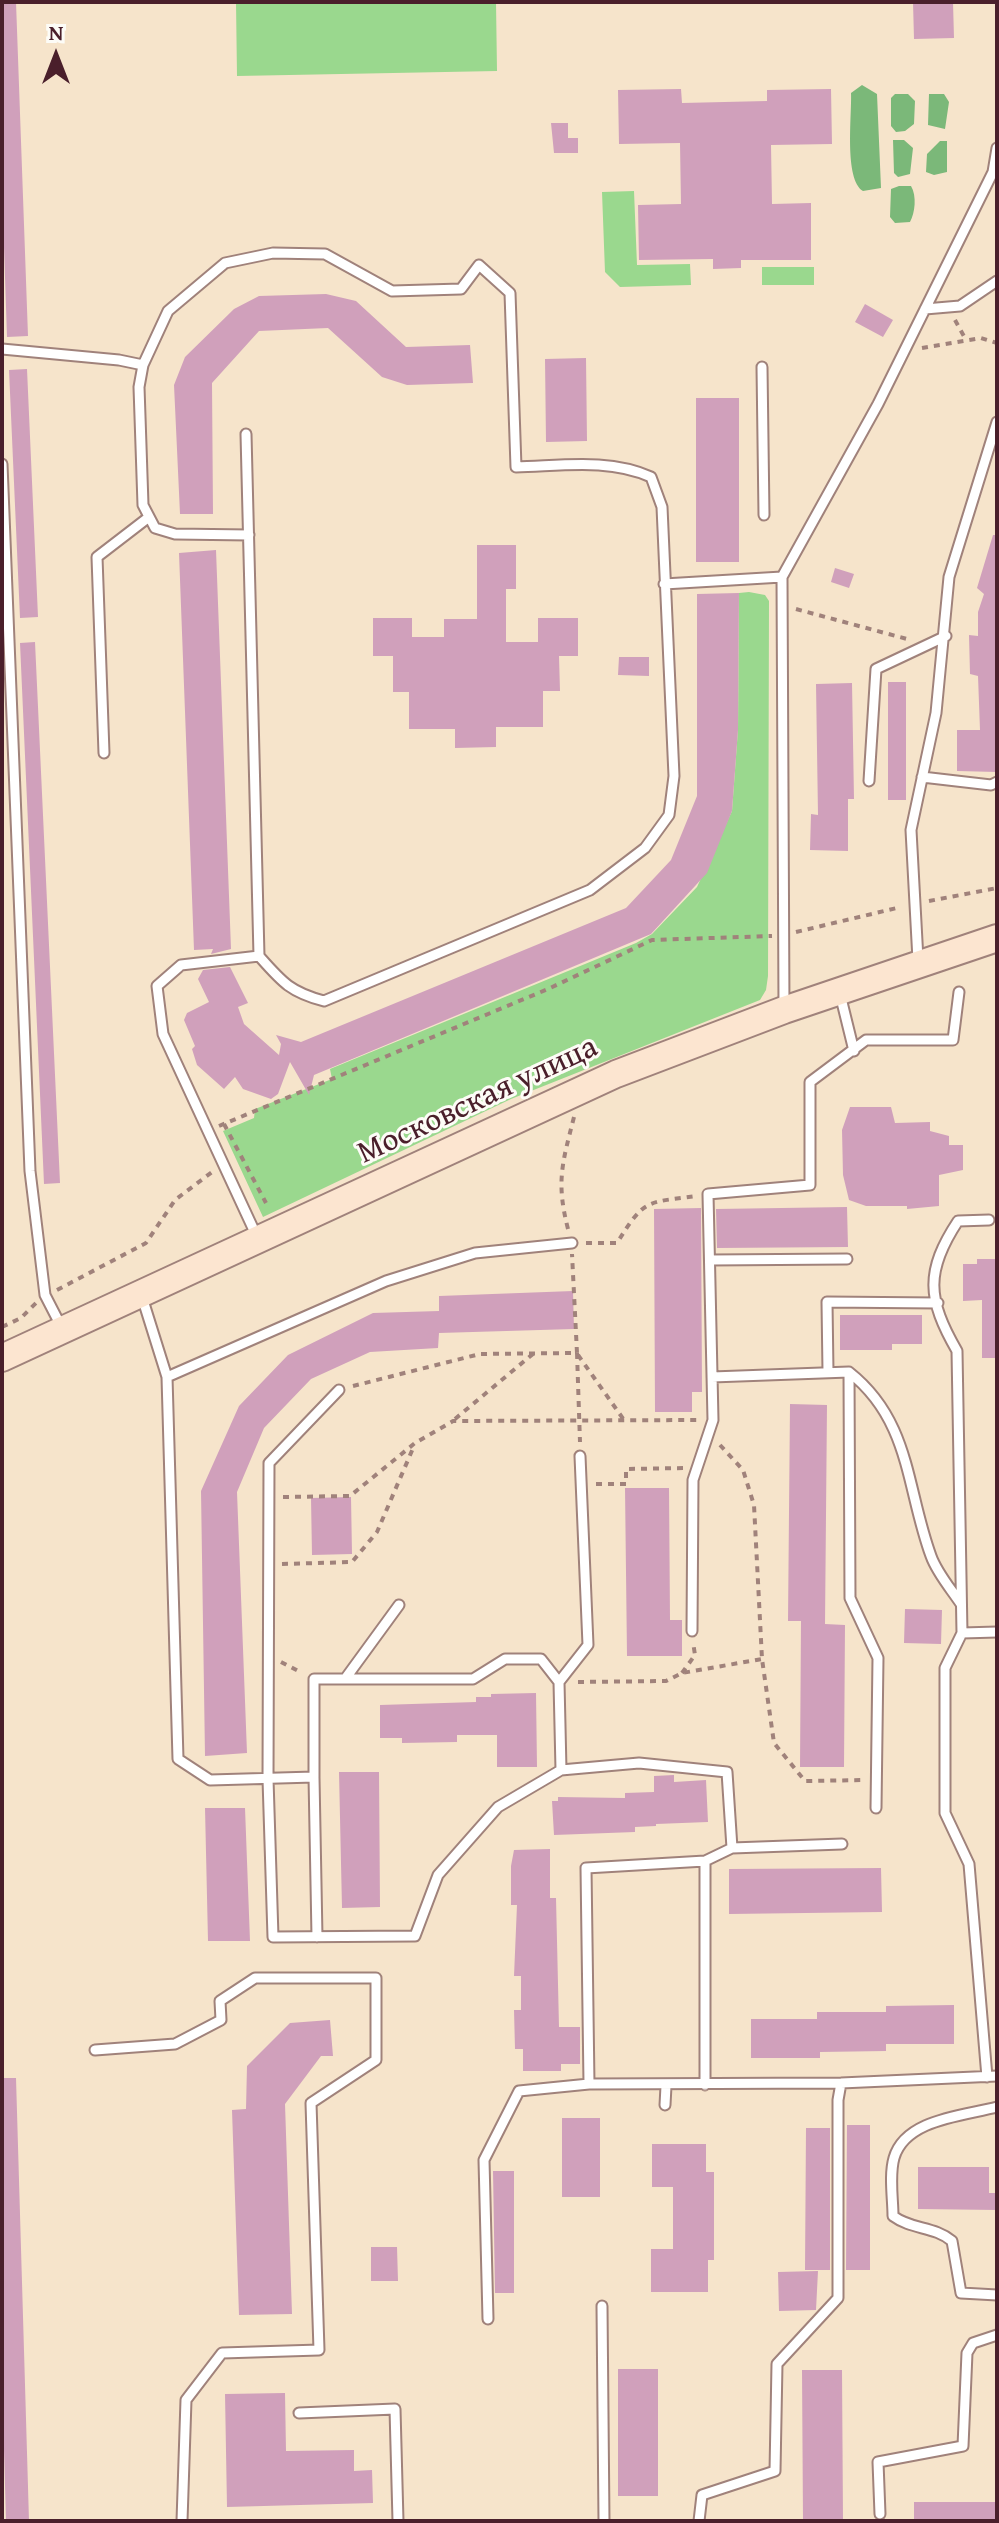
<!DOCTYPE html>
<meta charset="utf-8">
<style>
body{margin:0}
#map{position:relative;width:999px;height:2523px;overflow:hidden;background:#f6e4cb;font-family:"Gentium Book Plus",serif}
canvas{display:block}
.frame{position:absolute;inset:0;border:4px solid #4a1f2b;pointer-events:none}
.north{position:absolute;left:16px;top:16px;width:80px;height:80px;-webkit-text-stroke:6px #fdfcf7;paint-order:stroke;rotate:0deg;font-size:22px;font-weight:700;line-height:32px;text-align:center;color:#4a1f2b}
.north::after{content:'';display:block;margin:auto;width:28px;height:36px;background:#4a1f2b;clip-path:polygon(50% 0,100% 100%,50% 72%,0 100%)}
</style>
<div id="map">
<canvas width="999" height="2523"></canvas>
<div class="frame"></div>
<div class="north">N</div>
</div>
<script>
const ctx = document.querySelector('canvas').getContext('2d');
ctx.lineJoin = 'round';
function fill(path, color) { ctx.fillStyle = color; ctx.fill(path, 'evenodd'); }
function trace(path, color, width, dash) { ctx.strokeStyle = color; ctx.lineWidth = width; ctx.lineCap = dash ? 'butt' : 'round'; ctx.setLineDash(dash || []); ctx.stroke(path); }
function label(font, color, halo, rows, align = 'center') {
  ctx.font = font + ' "Gentium Book Plus",serif'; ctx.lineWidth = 6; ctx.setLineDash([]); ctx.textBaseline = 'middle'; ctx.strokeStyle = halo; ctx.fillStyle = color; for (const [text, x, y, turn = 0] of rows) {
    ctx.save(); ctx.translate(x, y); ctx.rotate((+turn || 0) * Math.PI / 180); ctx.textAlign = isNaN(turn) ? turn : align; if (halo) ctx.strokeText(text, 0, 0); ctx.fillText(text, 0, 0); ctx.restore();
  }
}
fill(new Path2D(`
 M236 2H496L497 71 237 76Z
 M634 191 637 265 690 264 691 285 620 287 605 272 602 192Z
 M762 267H814V285H762Z
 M749 592 765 595 769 601 768 976 766 990 760 1000 511 1099 263 1217 223 1131 254 1118 255 1109 332 1079 330 1069 636 943 652 934 697 887 732 811 738 729 739 593Z`), '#9ad88e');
fill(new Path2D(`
 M862 85 877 94 881 188 863 191C844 179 852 116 851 93Z
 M895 94H908L915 101 914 124 905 131 896 132 891 126V98Z
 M929 94H944L949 102 945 129 928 125Z
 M893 140H904L913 148 910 174 898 177 894 173Z
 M940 141H947V172L934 175 926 172 927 154Z
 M899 186H911C917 196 915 213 910 222L895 223 890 217 891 189Z`), '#7bb879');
fill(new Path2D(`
 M2 2H16L28 336 7 337 2 188Z
 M913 2H953L954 38 914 39Z
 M681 89 682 103 767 101V90L831 89 832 144 771 145 772 204 811 203V260H741V268L713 269V259L639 260 638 205 681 204 680 143 619 144 618 90Z
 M551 123H568V138H578V153H554Z
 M326 294 356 301 406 347 470 345 473 383 407 385 382 377 328 328 259 331 212 383 213 514H180L174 385 185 357 234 309 259 296Z
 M865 304 893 320 883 337 855 322Z
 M586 358 587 441 546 442 545 359Z
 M27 369 38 617 20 618 9 370Z
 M696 398H739V562H696Z
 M993 535H997V772L957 771V730H980L978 676 970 674 969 635 978 636V612L984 594 977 588Z
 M477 545H516V589H506V642H538V618H578V656H559L560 691H543V727H496V747L455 748V729H409V692H393V656H373V618H412V637H444V619H477Z
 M216 550 231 949 211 954 213 949 194 950 179 553Z
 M835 568 854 574 849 588 831 582Z
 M739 593 738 730 732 811 707 873 651 934 314 1075 309 1095 290 1062 278 1094 271 1099 243 1089 235 1077 224 1089 197 1065 192 1049 195 1046 184 1020 187 1013 209 1002 198 979 203 970 230 967 248 1003 238 1007 244 1024 279 1055 281 1044 276 1035 301 1042 626 908 671 860 697 796V594Z
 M35 642 60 1183 44 1184 20 643Z
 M619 657H649V676L618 675Z
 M888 682H906V800H888Z
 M852 683 854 799H848V851L810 850 811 814 818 815 816 684Z
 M850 1107H891L895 1123 930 1122V1131L949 1136V1145H963V1170L939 1175V1206L907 1209V1206H866L849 1200 843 1175 842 1130Z
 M847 1207 848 1247 717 1248 716 1209Z
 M701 1208 702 1392H692V1412H655L654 1209Z
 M977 1259H997V1358H982V1300L963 1301V1264H977Z
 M573 1291 574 1329 439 1333 438 1348 370 1352 311 1379 264 1428 237 1492 247 1753 205 1756 201 1491 239 1406 288 1355 373 1313 439 1311V1296Z
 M840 1315H922V1344H892V1350H840Z
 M790 1404 827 1405 825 1624 845 1625 844 1767H800L801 1621H788Z
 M625 1488H669L670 1620H682V1656H627Z
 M351 1497 352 1554 312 1555 311 1498Z
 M905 1609 942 1610 941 1644 904 1643Z
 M536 1693 537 1767H497V1735H457V1742L402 1743V1738H380V1705L476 1702V1697H491V1694Z
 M339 1772H379L380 1907 342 1908Z
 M674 1775V1782L706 1780 708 1822 656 1824V1826L635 1827V1832L554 1835 552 1801H558V1797L625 1798V1793L654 1792V1776Z
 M205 1808H245L250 1941H208Z
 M550 1849V1898H556L559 2027H580V2064H561V2071H523V2049H515L514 2010H521V1976H514L517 1905H511V1866L514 1850Z
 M881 1868 882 1912 729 1914V1869Z
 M954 2005V2044H886V2051L820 2052V2058H751V2019H817V2012H886V2006Z
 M330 2020 333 2056H321L285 2104 292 2314 239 2315 232 2110 246 2109 247 2066 290 2023Z
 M2 2078H16L29 2521H6L2 2379Z
 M562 2118H600V2197H562Z
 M847 2125H870V2270H846Z
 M806 2128H830V2270H805Z
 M652 2144H706V2172H714V2260H708V2292H651V2249H673V2187H652Z
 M918 2167H989V2193H997V2210L918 2209Z
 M493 2171H514V2293H495Z
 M371 2247H397L398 2281H371Z
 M818 2271 816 2310 779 2311 778 2272Z
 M618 2369H658V2496H618Z
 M802 2370H842L843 2521H803Z
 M285 2393 286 2451 354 2450V2471L372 2470 373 2503 227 2507 225 2394Z
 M914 2502H997V2521H914Z`), '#d0a0bb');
const lane = new Path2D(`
 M925 309 960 306 997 281
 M2 349 119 360 143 365 139 387 143 505 155 528 175 534 249 535
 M143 365 168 311 225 263 273 253 325 254 392 291 461 289 479 265 510 293 516 467C561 466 609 458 651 477L662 507 674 776 669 815 645 848 590 890 324 1001C290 992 282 982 259 956L246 434
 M762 367 764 515
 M2 464 30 1171 45 1295 62 1328
 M664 584 782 577
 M104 753 97 557 149 517
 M922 777 991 785 997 782
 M869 781 876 669 946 636
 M918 960 911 830 936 713 949 577 997 422
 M840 994 854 1051
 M784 1008 782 577 878 404 993 172 997 148
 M258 1239 163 1034 157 986 181 965 259 956
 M710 1260 847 1259
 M142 1297 167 1377 178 1759 210 1780 314 1777V1679H473L505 1659H541L559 1682 561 1770
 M828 1372 827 1302 938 1303
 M849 1372 850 1598 878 1658 876 1808
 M167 1377 386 1281 475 1253 572 1243
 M712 1377 849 1372C911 1421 906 1488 931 1556 937 1573 951 1589 961 1604
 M339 1390 269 1463 268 1779 273 1937 415 1936 438 1875 498 1807 561 1770 639 1763 727 1772 732 1848
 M692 1631 693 1480 713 1420 708 1194 810 1185V1082L866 1040H953L959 992
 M962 1633 957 1351C927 1299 925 1271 958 1221L989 1220
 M345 1679 399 1605
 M559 1682 588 1645 580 1456
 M314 1777 317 1937
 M95 2050 175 2044 221 2020 220 2001 255 1978H376V2060L311 2103 319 2350 222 2353 186 2400 182 2521
 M987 2077 969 1864 945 1813V1668L962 1633 997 1632
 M589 2084 586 1868 705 1861
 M705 2085V1861L732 1848 842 1844
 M665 2105 666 2086
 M997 2107C963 2116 905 2119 894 2158 889 2175 893 2199 893 2216 912 2230 934 2226 952 2241L961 2293 997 2295
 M602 2306 604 2521
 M488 2319 484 2160 519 2091 589 2084 841 2083 997 2076
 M299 2413 395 2409 398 2521
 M880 2514 878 2462 963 2446 967 2353 973 2343 997 2335
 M699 2521 702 2495 775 2471 777 2364 838 2298V2100L841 2083`);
const secondary = new Path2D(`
 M2 1358 616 1074 784 1010 997 938`);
trace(lane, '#a0827b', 13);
trace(secondary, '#a0827b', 30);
trace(new Path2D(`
 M955 320 966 340
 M922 348 981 338 997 343
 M796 609 907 639
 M929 901 997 888
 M796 932 901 907
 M224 1124 266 1203
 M219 1126 548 989 652 940 772 936
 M568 1229C556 1182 562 1164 574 1117
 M586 1243H617C645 1198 646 1203 696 1196
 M57 1290 146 1243 175 1200 212 1172
 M2 1327 21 1318 36 1303
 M577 1353 580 1442
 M578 1355 624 1420
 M353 1386 480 1354 577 1353 572 1254
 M455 1419 534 1353
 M720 1445 743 1470 754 1505 762 1659 774 1743 805 1781 865 1780
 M596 1484H626V1469L685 1468
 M283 1497 350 1496 415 1443 453 1421 698 1420
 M282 1564 352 1562 377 1532 414 1446
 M281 1662 302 1673
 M682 1673 695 1655 693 1642
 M578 1682 666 1681 682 1673 762 1659`), '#a0827b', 4, [6, 6]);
trace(lane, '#fff', 9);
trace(secondary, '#fce5d0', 26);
label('32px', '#4a1f2b', '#fdfcf7', [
 ["Московская улица",478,1101,-25]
]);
</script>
